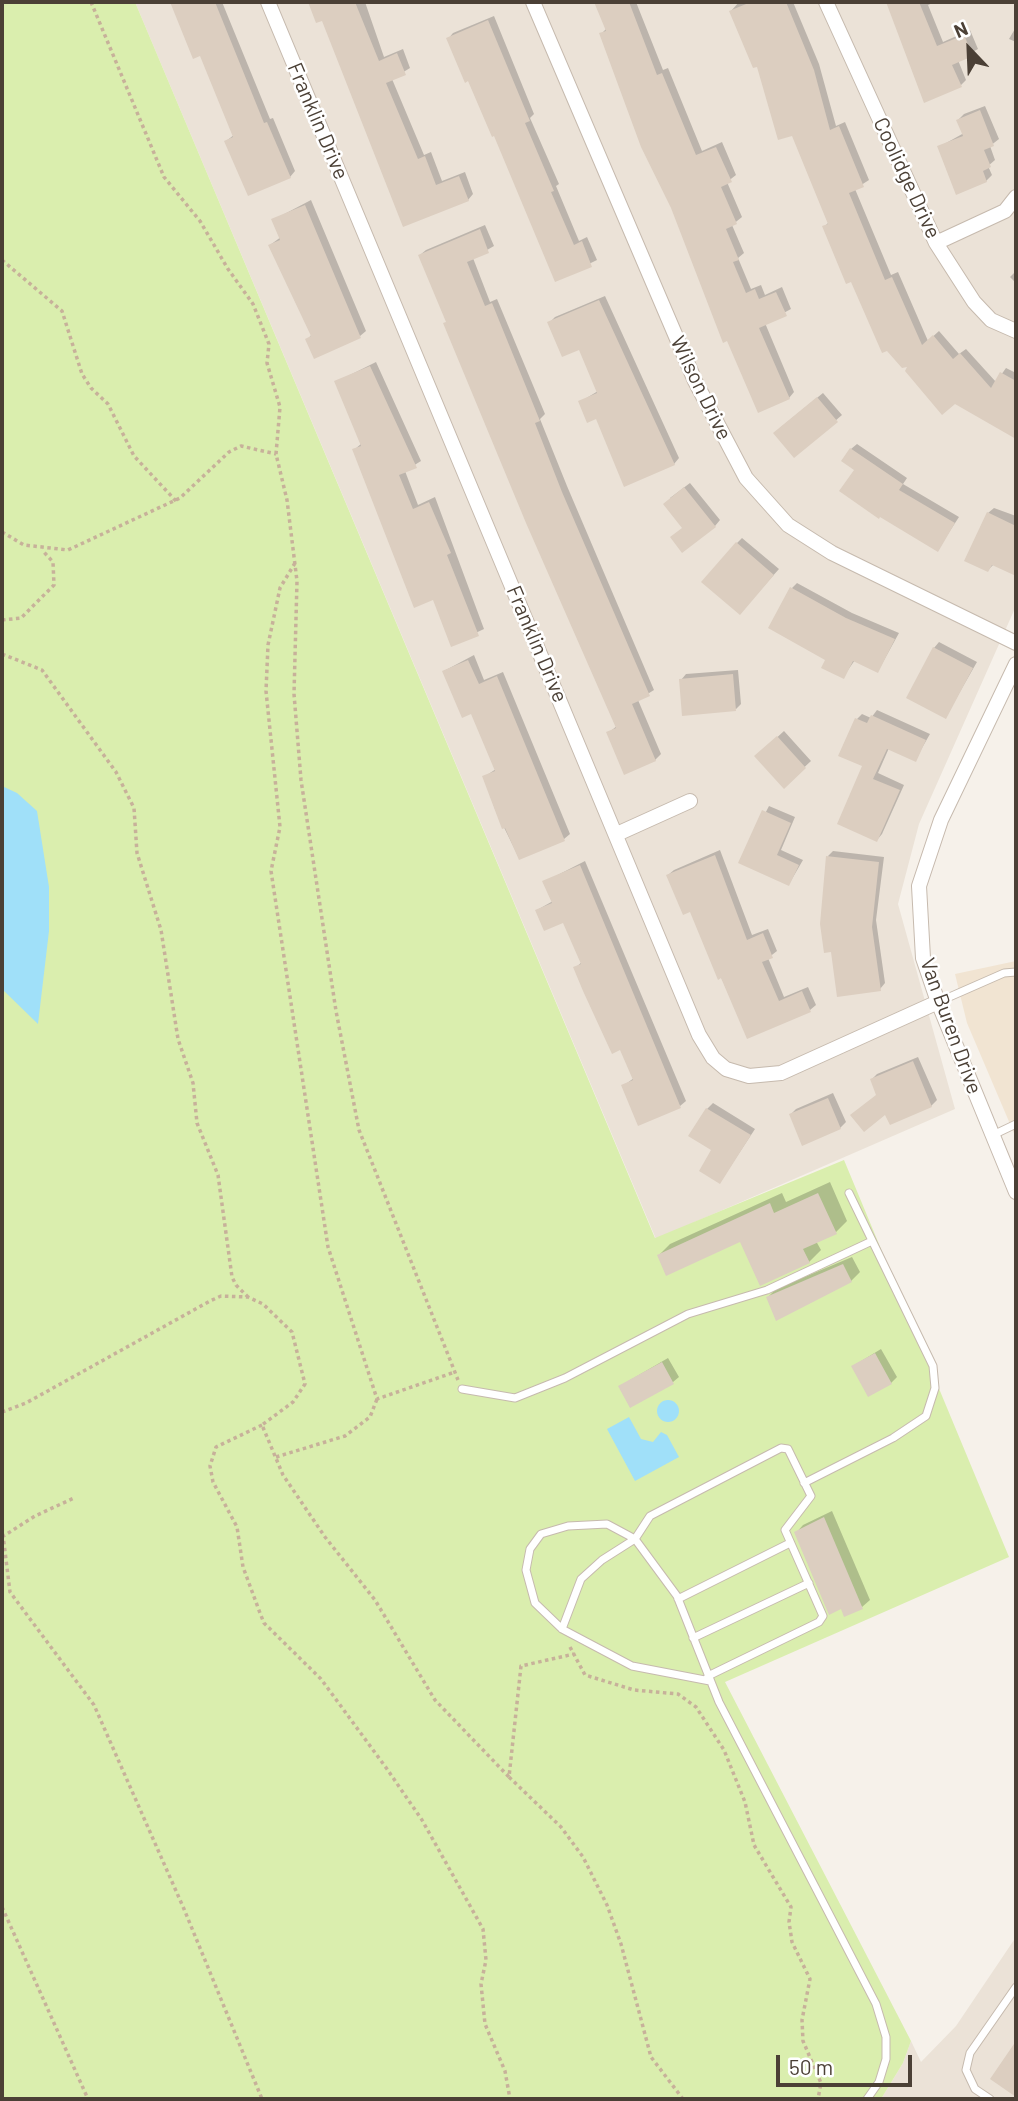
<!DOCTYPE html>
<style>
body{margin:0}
#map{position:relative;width:1018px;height:2101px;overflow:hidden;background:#f6f1ea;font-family:Barlow,sans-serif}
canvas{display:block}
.frame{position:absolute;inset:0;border:4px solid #4b4036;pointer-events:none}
.north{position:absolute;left:934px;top:14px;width:70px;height:70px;-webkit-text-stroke:5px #fff;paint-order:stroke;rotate:337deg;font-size:19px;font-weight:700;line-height:28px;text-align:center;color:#4b4036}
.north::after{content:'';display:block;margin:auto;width:24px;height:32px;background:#4b4036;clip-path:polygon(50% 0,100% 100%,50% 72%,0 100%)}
.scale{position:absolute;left:776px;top:2055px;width:136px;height:32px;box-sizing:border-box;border:4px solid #4b4036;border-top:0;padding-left:9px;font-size:21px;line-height:24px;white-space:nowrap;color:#4b4036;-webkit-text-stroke:5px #fff;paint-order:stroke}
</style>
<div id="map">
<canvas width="1018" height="2101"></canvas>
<div class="frame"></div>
<div class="north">N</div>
<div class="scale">50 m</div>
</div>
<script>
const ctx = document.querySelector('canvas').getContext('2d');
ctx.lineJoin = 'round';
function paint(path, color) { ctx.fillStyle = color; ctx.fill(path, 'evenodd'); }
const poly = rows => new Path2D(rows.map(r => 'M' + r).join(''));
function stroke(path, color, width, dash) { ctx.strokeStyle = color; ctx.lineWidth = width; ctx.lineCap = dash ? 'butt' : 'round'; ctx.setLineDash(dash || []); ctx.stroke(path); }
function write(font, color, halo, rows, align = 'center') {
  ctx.font = font + ' Barlow,sans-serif'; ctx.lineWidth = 5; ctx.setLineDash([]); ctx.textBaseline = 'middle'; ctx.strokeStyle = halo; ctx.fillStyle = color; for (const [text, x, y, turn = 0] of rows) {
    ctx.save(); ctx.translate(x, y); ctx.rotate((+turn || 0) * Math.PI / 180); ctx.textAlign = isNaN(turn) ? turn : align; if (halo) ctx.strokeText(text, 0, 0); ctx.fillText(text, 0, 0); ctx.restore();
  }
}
const residential = poly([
 [135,2,1016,2,1016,606,919,824,898,904,955,1109,656,1239],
 [1016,1937,1016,2099,881,2099,903,2063,911,2041,921,2062,956,2026]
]);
const education = poly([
 [1016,961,1016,1138,967,1023,955,974]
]);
const green = poly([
 [2,2,135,2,655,1238,844,1160,1009,1557,725,1682,911,2041,903,2063,881,2099,2,2099]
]);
const water = poly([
 [2,786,17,793,37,811,49,887,49,931,38,1024,2,989],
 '657 1411a11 11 0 1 1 22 0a11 11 0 1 1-22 0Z',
 [629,1417,641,1439,653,1442,661,1432,667,1435,679,1457,635,1481,607,1429]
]);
const shadow = poly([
 [171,2,222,2,270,119,273,118,295,171,290,177,226,141,234,135,201,54,194,57],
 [310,2,365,2,384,57,403,49,410,68,392,79,424,155,431,152,442,181,465,172,473,194,468,200,404,225,323,18,317,21],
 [596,2,636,2,663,70,668,68,702,151,722,142,736,175,727,182,742,217,732,225,744,253,738,258,751,289,761,285,765,295,782,287,791,309,765,323,794,392,789,398,708,292,601,34,607,28],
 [739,2,793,2,819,64,836,126,845,122,869,180,855,189,891,275,898,272,928,341,939,331,959,354,966,349,996,382,1006,368,1016,373,1016,437,954,402,911,365,852,280,824,227,829,222,793,134,731,11],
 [887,2,935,2,928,5,943,42,970,30,978,49,958,60,966,80,961,85,925,100],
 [494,16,534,114,530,118,559,184,556,186,579,241,587,237,597,260,556,280,495,134,448,39,453,33],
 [1016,27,1016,42,1009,39],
 [985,106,999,139,990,146,995,160,988,166,992,175,986,181,939,147,964,133,958,120,964,114],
 [311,200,366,331,360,336,308,339,312,334,270,245,281,237,273,220],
 [485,225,494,246,473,258,490,302,497,299,545,414,540,419,567,486,654,690,638,700,661,754,655,760,608,733,617,726,420,255,426,250],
 [1016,271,1016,283,1010,277],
 [605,296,679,458,674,464,597,417,580,402,598,391,579,347,549,323,555,317],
 [376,362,421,461,405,471,418,505,435,497,484,629,452,644,434,598,354,450,362,443,336,382],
 [823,393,842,415,794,456,780,428],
 [857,444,907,478,903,484,959,517,938,549,856,470,851,449],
 [690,483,720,520,715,526,683,527,670,498],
 [994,508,1016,516,1016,570,1013,573,994,564,988,570,988,513],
 [742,538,779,569,745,607,737,543],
 [797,583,852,613,899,633,878,671,855,660,843,677,828,659,792,588],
 [939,642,977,662,946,716,934,648],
 [474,655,484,680,503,672,570,834,564,839,519,858,495,809,484,777,496,769,472,712,444,671],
 [738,670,741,704,736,709,681,680,686,674],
 [877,710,930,734,915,760,889,748,878,773,904,785,882,834,877,840,857,719,862,714,871,718],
 [784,731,811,761,784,786,757,756],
 [769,806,795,817,781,850,803,860,789,884,740,862],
 [720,850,752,935,768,929,777,951,768,958,784,997,808,987,816,1005,810,1010,748,1037,691,910,668,875,674,870],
 [833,851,884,857,876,920,885,983,880,989,828,856],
 [585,861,686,1101,680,1106,623,1086,634,1078,621,1048,575,968,582,962,564,920,537,910,553,901,544,882],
 [918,1057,937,1100,931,1106,878,1094,872,1079,877,1074],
 [833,1093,846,1122,840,1128,791,1114,796,1109],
 [713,1103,755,1129,720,1182,707,1109],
 [830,1182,847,1221,836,1232,816,1241,821,1250,809,1262,741,1239,659,1255,670,1244,782,1193,786,1202],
 [852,1257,860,1272,851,1281,768,1297,776,1289],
 [881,1349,897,1377,891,1383,853,1366],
 [668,1358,679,1377,673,1382,620,1386],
 [832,1511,870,1600,862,1607,796,1533,803,1525]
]);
const building = poly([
 [170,2,215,2,264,123,267,122,291,178,248,196,224,141,233,137,200,56,193,59],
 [308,2,355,2,379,61,397,53,406,75,386,83,418,159,425,156,436,185,459,176,469,201,403,227,322,21,316,23],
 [594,2,629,2,657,75,662,73,696,155,716,147,732,182,721,187,737,224,726,229,739,260,733,262,746,293,755,289,759,299,776,292,787,316,759,328,790,399,758,413,727,341,723,343,671,208,641,147,599,33,606,31],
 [751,2,786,2,814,70,830,130,839,126,864,187,849,193,885,280,892,277,922,345,933,335,953,359,960,353,991,388,1000,372,1016,381,1016,439,955,404,942,415,905,371,907,367,902,368,887,351,882,353,851,282,846,284,822,226,828,224,792,136,778,140,757,67,753,68,729,11],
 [886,2,919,2,937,46,964,35,973,56,952,65,962,87,924,103],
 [488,20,530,121,525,123,554,191,551,192,574,245,582,241,592,267,555,282,494,136,492,137,468,81,465,83,446,38],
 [980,110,994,146,984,150,991,167,983,171,987,182,956,195,937,146,963,136,956,120],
 [305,205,361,338,314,359,305,339,311,336,268,245,280,240,271,219],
 [480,229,489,253,467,262,485,306,492,303,540,421,535,423,562,492,650,696,632,704,656,761,624,775,606,732,616,728,526,523,443,323,446,322,418,255],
 [599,300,675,465,624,487,596,419,587,423,578,401,597,393,579,350,562,357,547,322],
 [370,366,417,468,399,475,413,509,429,502,451,553,447,555,479,636,451,647,433,600,414,608,352,449,361,446,334,381],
 [817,397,838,422,794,458,773,433],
 [850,448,903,484,899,490,955,523,938,552,880,517,879,519,839,491,854,470,841,461],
 [684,487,716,527,682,553,670,537,682,528,663,504],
 [987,512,1016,526,1016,576,992,565,988,572,964,561],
 [736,542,774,575,740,615,701,582],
 [790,587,846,618,895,639,878,673,853,661,844,679,821,668,825,660,768,628],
 [933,647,973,668,946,719,906,698],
 [468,660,479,684,497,676,565,841,519,860,505,828,502,829,482,776,495,771,471,714,462,718,442,671],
 [733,674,736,711,682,716,679,679],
 [871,715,926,740,916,762,887,749,873,779,900,790,877,842,837,824,862,766,838,756,855,718,867,723],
 [777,736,806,768,784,789,754,756],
 [762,810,791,823,777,855,799,865,789,886,738,863],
 [715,855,747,940,763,933,773,958,762,962,779,1001,802,991,811,1012,747,1039,721,978,718,980,690,912,683,915,666,875],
 [826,856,879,862,872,927,881,991,837,997,831,952,824,953,820,924],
 [580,865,681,1108,638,1126,621,1085,633,1080,620,1050,612,1054,583,991,573,967,581,964,563,923,544,931,535,910,552,903,542,881],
 [913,1061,932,1107,890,1125,885,1115,864,1132,850,1115,876,1095,870,1079],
 [828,1098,841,1129,802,1146,789,1114],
 [706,1108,751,1135,720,1184,699,1171,711,1150,688,1136],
 [818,1193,837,1234,803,1249,810,1263,760,1286,740,1242,666,1276,657,1255,770,1203,774,1213],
 [843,1264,852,1282,776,1321,766,1297],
 [875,1353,892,1384,868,1397,851,1366],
 [662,1362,674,1384,630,1408,618,1386],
 [824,1517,863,1609,844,1617,841,1609,829,1615,794,1532],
 [1016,2041,1016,2097,990,2079]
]);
const path = poly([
 [91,2,164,177,200,221,228,269,253,304,269,344,267,363,280,407,276,454,287,500,297,581,294,694,301,780,336,1011,359,1130,458,1380],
 [2,260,62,311,82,374,91,388,108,404,134,456,176,501],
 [2,532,24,545,68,550,180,498,229,452,241,446,276,454],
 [295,563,280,588,268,645,266,691,280,827,271,871,328,1247,377,1399,455,1372],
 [2,620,21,618,54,585,53,562,42,550],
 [2,654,42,670,116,772,134,808,137,853,161,930,178,1039,193,1083,197,1123,218,1175,232,1277,236,1285,248,1297],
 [2,1412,26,1403,210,1301,221,1296,248,1297,263,1304,292,1332,305,1384,293,1402,262,1425,283,1475,325,1537,375,1600,435,1700,509,1777,521,1666,574,1654],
 [262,1425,216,1447,210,1466,213,1482,237,1527,243,1567,260,1613,264,1623,321,1679,387,1769,422,1820,483,1929,486,1960,481,1984,485,2024,505,2071,510,2099],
 [276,1457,345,1436,370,1417,377,1399],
 [2,1527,10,1592,94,1705,184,1909,262,2099],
 [2,1537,35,1516,74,1498],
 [570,1647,585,1675,634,1690,678,1694,696,1707,724,1750,745,1802,754,1845,791,1907,789,1922,792,1942,810,1979,802,2020,803,2041,821,2083,818,2099],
 [509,1777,561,1827,583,1857,607,1905,621,1944,651,2057,683,2099],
 [2,1907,88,2099]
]);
const service = poly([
 [938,1002,1004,973,1016,972],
 [993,1135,1016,1124],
 [462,1389,515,1398,565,1378,688,1314,767,1290,872,1241],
 [804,1483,893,1438,926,1416,935,1388,933,1366,849,1193],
 [678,1599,790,1543],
 [562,1629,581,1579,602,1560,635,1539,650,1516,781,1448,788,1449,811,1496,785,1530,823,1616,819,1622,708,1676],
 [693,1638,809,1583],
 [710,1681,632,1666,562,1629,535,1603,526,1570,530,1549,541,1534,568,1526,607,1524,635,1539,677,1596,719,1702,876,2004,886,2037,886,2059,879,2082,867,2099],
 [990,2099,975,2089,966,2070,970,2053,1016,1987]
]);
const minor = poly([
 [268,2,699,1035,713,1058,726,1069,749,1076,781,1073,938,1002],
 [533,2,695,381,746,478,788,525,832,553,1016,643],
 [826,2,936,243,974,302,991,320,1016,331],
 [936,243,1005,211,1016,197],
 [1016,664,941,820,919,886,923,958,938,1002,1016,1192],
 [617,834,690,801]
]);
const streetNames = [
 ["Franklin Drive",318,121,67],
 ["Coolidge Drive",907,178,65],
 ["Wilson Drive",701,388,64],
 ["Franklin Drive",537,644,67],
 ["Van Buren Drive",951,1026,70]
];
paint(residential, '#ebe2d7');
paint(education, '#f1e4d2');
paint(green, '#daeeae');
paint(water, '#a0e0f9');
paint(shadow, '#0003');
paint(building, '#dccec0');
stroke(service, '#c6baae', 9);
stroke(minor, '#c6baae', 16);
stroke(path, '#c7b19a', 3.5, [3.5, 3.5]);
stroke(service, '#fff', 7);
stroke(minor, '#fff', 14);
write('21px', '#4b4036', '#fff', streetNames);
</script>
